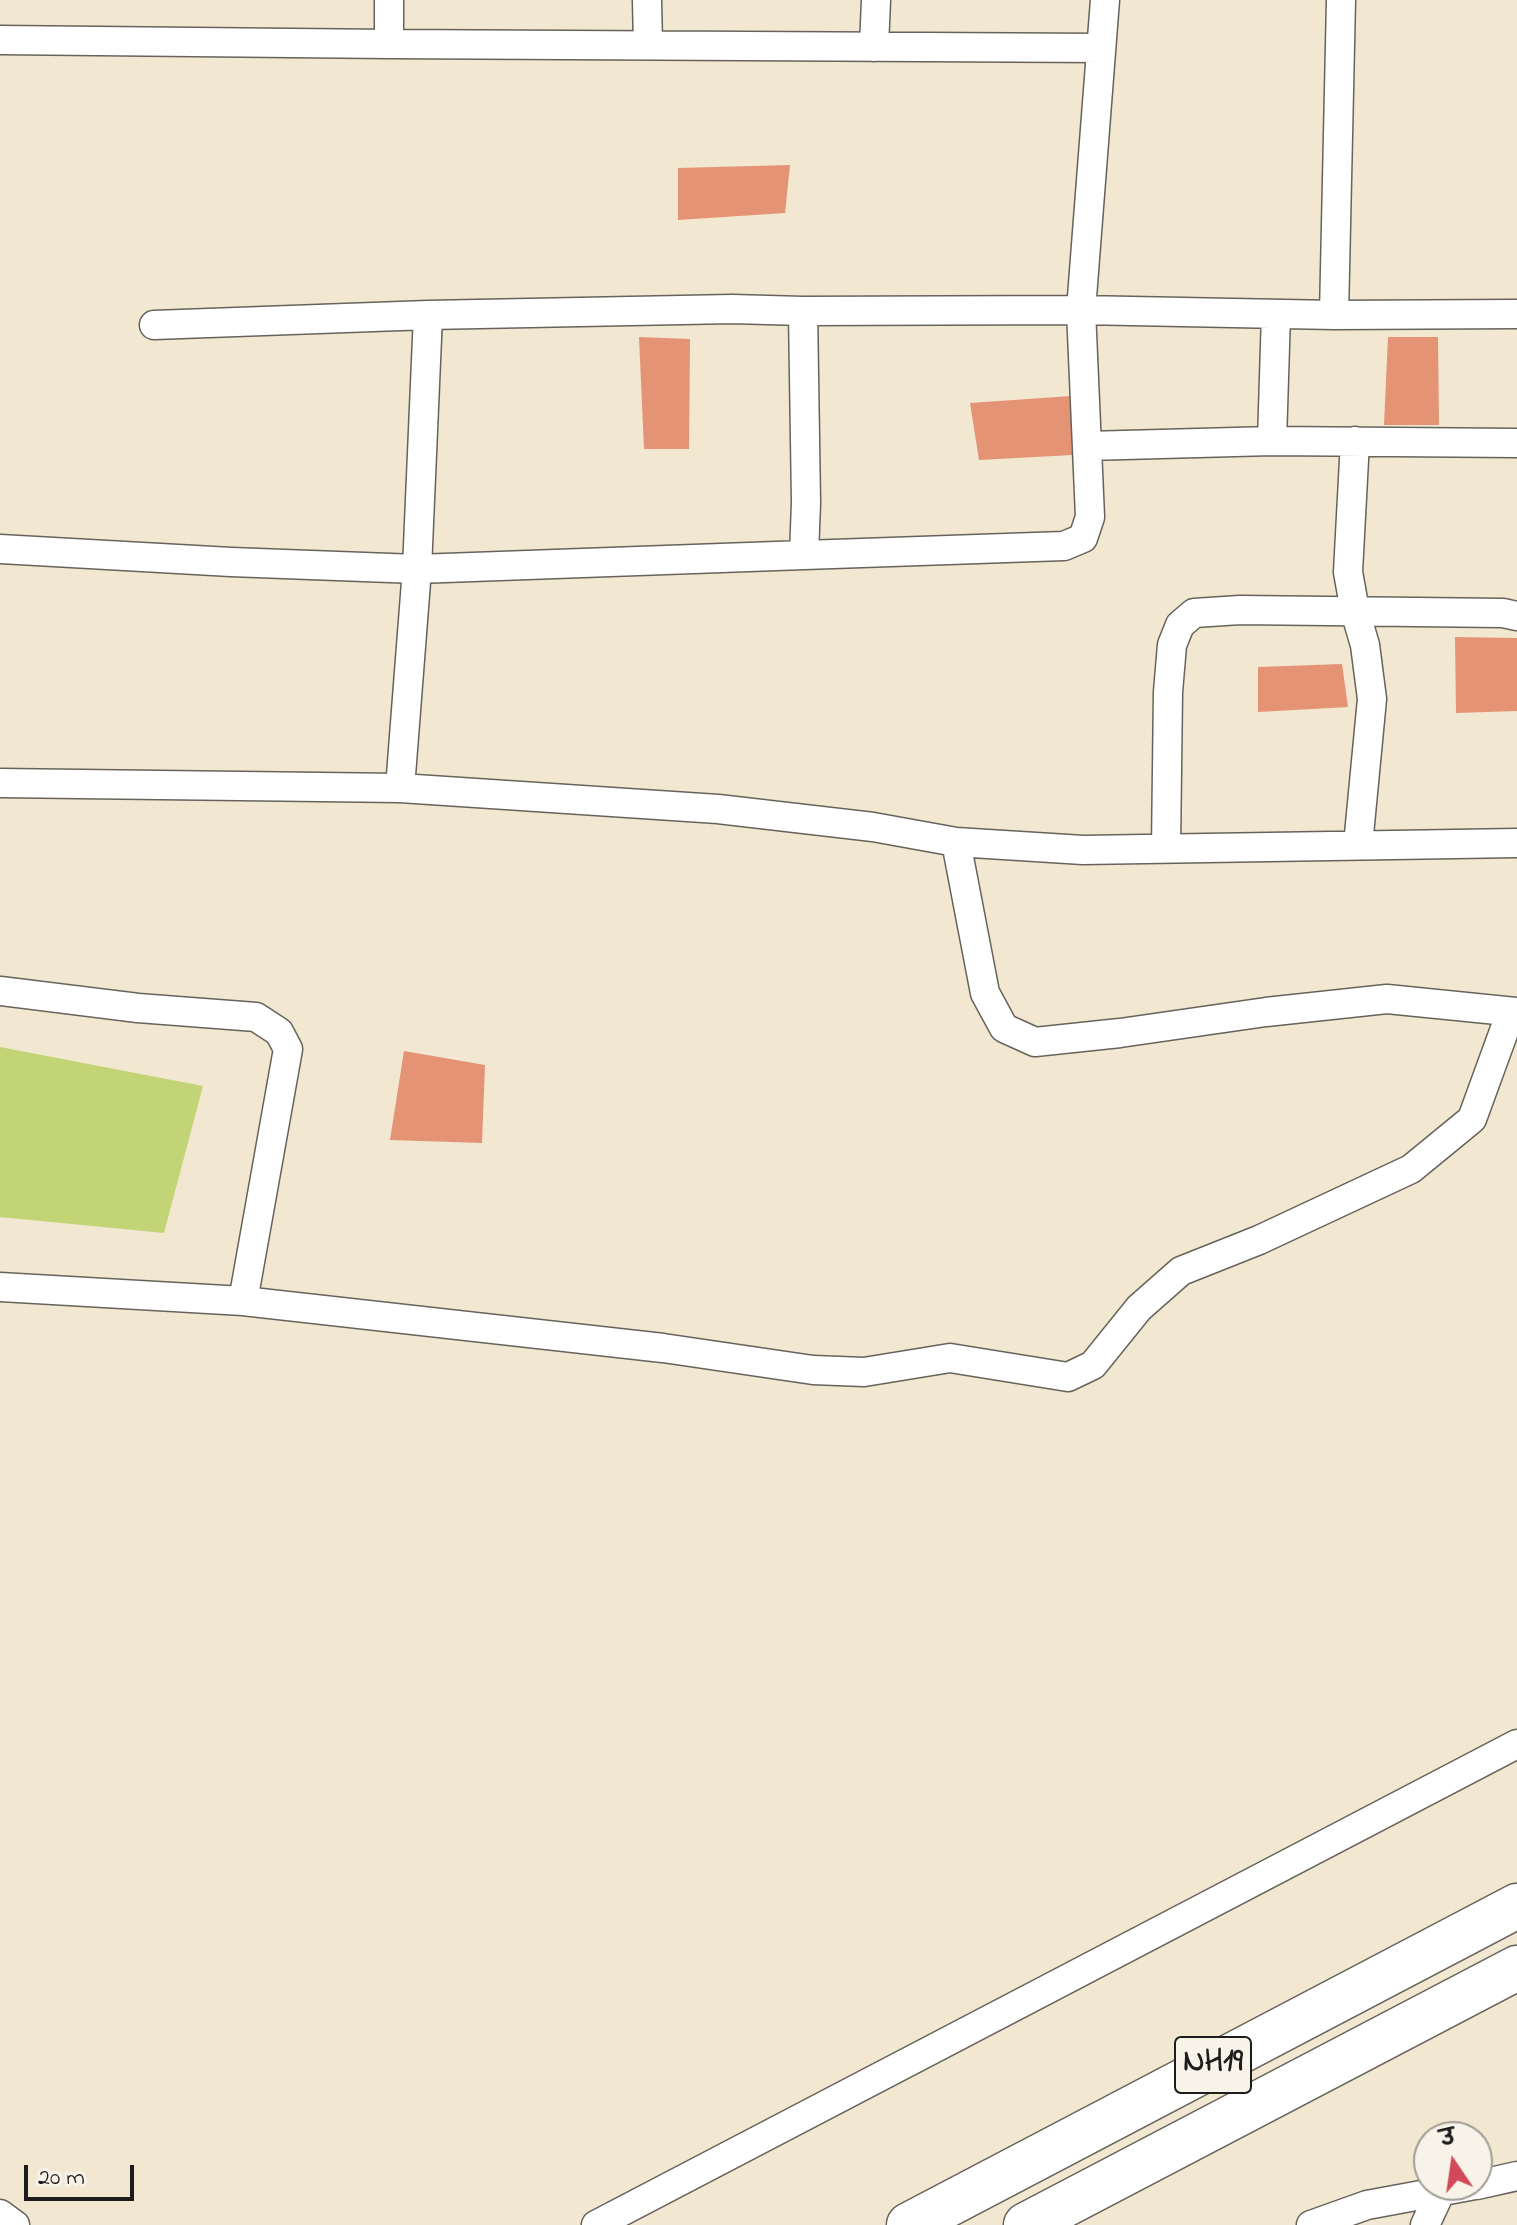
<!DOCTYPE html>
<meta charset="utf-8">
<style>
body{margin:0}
#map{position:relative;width:1517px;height:2225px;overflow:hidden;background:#f2e7d0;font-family:"Indie Flower","Playpen Sans Deva",sans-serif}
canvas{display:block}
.north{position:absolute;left:1413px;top:2121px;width:80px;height:80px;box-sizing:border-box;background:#f7f3e8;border:2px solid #9f9d96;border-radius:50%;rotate:347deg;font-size:22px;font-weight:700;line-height:32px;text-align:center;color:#1c1c1c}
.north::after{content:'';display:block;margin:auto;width:28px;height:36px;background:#d1495b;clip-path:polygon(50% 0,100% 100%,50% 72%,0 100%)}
.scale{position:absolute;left:24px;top:2165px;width:110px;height:36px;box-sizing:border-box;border:4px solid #1c1c1c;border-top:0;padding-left:10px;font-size:24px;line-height:28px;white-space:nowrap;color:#1c1c1c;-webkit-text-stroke:6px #f7f3e8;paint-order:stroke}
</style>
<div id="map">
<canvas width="1517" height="2225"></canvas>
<div class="north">उ</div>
<div class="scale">20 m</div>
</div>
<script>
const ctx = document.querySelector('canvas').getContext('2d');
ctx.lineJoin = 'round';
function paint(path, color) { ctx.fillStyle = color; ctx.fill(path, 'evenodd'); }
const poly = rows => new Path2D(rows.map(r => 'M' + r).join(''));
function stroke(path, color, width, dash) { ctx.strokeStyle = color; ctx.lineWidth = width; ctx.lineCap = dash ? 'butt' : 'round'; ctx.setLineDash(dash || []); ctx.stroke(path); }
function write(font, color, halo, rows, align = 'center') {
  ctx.font = font + ' "Indie Flower",sans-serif'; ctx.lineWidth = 6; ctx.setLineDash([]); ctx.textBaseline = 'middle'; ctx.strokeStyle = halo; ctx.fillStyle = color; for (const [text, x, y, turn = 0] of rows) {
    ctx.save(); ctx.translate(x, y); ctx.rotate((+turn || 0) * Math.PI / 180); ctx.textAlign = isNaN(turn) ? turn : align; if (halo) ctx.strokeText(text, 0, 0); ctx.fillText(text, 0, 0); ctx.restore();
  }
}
const green = poly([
 [0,1047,203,1086,164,1233,0,1217]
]);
const building = poly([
 [790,165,785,213,678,220,678,168],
 [639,337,690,339,689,449,644,449],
 [1388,337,1438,337,1439,425,1384,425],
 [1071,396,1072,455,979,460,970,403],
 [1455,637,1517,638,1517,711,1456,713],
 [1342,664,1348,707,1258,712,1258,667],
 [404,1051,485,1065,482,1143,390,1140]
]);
const street = poly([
 [389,0,389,44,1101,48],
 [647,0,648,45],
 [0,40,389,44],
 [874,47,876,0],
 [1334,315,1341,0],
 [154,325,428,315,732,309,803,311,1081,310,1334,315,1517,314],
 [1272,441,1276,314],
 [1355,441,1348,572,1355,611,1365,645,1372,699,1358,845],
 [1087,446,1272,441,1517,443],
 [0,549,231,562,417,569,428,315],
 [804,555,1064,546,1083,538,1090,517,1081,310,1105,0],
 [0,783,400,788,417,569,804,555,806,503,803,311],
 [400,788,718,809,873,827,956,842,1083,850,1517,843],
 [956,842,985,993,1004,1028,1035,1042,1120,1033,1266,1012,1387,999,1517,1012],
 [1166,848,1168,692,1172,645,1180,625,1194,613,1240,610,1503,613,1517,616],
 [0,991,138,1008,256,1017,279,1032,288,1049,243,1301],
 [0,1287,243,1301,663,1348,813,1370,864,1372,950,1358,1068,1377,1093,1365,1139,1308,1181,1271,1259,1240,1411,1169,1472,1119,1511,1012],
 [1477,2185,1517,2176],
 [0,2214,15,2225],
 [596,2225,1517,1744],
 [1311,2225,1367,2205,1475,2185],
 [1425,2225,1440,2193]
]);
const highway = poly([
 [909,2225,1517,1906],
 [1026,2225,1517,1968]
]);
const shields = [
 [1213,2065,76]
];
const shieldNames = [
 ["NH19",1213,2065]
];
paint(green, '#c3d477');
paint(building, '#e49375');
stroke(street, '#67635b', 31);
stroke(highway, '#67635b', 47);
stroke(street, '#fff', 28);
stroke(highway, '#fff', 44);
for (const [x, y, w] of shields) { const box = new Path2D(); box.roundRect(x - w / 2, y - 28, w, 56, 6); ctx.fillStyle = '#f7f3e8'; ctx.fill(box); stroke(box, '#1c1c1c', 2); }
write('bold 32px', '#1c1c1c', null, shieldNames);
</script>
